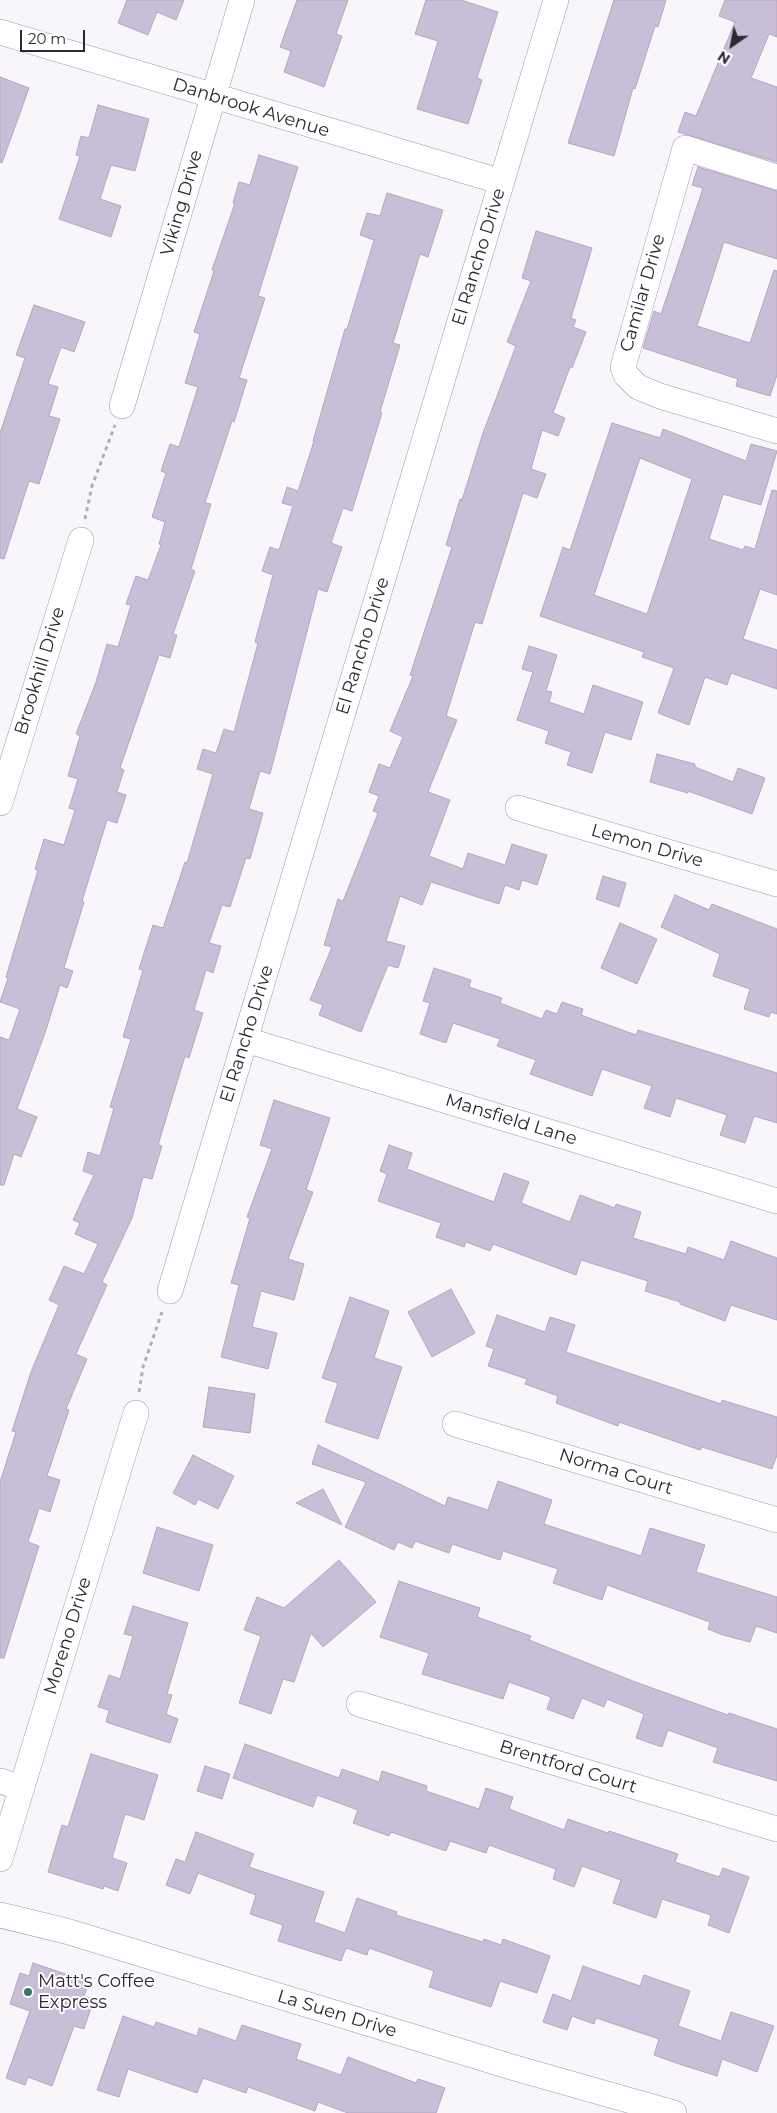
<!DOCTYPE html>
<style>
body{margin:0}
#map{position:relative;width:777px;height:2113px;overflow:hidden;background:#f8f6fb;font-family:Montserrat,sans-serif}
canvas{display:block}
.north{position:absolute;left:707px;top:20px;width:50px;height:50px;-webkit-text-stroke:4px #fff;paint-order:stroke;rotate:213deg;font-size:14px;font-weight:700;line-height:20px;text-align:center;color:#2c2832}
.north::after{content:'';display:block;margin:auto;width:18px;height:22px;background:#2c2832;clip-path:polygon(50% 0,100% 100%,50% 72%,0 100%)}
.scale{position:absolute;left:20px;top:30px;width:65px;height:22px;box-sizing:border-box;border:2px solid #2c2832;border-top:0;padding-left:6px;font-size:15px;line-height:18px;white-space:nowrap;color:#2c2832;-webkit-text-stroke:4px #fff;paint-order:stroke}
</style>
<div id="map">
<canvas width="777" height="2113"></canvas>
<div class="north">N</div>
<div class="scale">20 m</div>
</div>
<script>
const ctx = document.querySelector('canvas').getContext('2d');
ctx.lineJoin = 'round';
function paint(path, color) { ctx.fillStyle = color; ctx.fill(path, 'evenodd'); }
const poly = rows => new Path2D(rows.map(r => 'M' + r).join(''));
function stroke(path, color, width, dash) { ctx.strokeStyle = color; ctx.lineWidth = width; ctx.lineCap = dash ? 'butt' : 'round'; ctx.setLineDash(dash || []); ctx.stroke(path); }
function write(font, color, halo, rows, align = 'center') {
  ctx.font = font + ' Montserrat,sans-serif'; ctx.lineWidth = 4; ctx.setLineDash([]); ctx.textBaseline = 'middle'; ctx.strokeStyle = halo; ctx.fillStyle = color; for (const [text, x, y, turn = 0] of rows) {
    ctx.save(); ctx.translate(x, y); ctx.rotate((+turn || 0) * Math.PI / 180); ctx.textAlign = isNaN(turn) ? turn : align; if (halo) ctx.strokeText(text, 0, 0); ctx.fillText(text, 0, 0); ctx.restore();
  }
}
const building = poly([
 [127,0,184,0,176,20,157,12,148,35,118,23,127,0],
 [297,0,348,0,336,34,342,36,324,87,284,72,291,51,280,47,297,0],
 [426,0,461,0,498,12,477,78,482,80,468,124,417,109,438,41,415,34,426,0],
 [614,0,666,0,658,27,655,26,635,89,633,88,614,156,568,143,614,0],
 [725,0,777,0,777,37,769,34,751,78,777,87,777,162,678,132,685,112,696,116,735,22,719,16,725,0],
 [0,77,29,88,2,163,0,162,0,77],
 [98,105,149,119,135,171,111,165,100,199,121,206,111,237,59,219,80,156,76,155,81,136,89,138,98,105],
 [259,155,298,167,258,296,265,298,239,378,247,380,234,422,232,421,205,503,211,504,191,569,195,571,173,634,177,635,170,658,159,655,120,768,124,770,117,792,126,795,117,823,107,820,82,901,84,902,64,968,73,971,67,988,60,985,45,1033,17,1109,37,1117,21,1157,14,1154,4,1185,0,1185,0,1037,9,1040,20,1009,0,1002,8,978,6,977,38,870,35,869,44,839,64,845,75,810,69,808,78,779,68,776,80,736,76,734,96,682,107,644,118,647,131,605,126,604,136,576,148,580,161,545,159,544,165,522,152,517,166,473,161,471,170,444,179,447,198,387,185,383,200,334,194,332,214,271,212,270,235,203,233,203,239,182,250,185,259,155],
 [698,167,777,191,777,259,724,242,697,326,750,343,774,270,777,271,777,375,770,396,736,386,738,379,643,348,654,311,661,314,703,188,692,185,698,167],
 [387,193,443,210,428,257,420,254,393,343,400,345,380,412,382,413,352,511,343,508,331,543,342,547,327,592,318,589,270,774,260,771,249,809,263,813,250,859,246,858,230,907,222,905,209,943,221,946,213,973,206,970,194,1010,203,1013,189,1058,185,1056,158,1145,162,1146,152,1179,143,1177,132,1218,102,1282,107,1285,76,1354,87,1359,66,1409,69,1410,47,1476,60,1480,50,1512,39,1508,28,1542,39,1546,4,1658,0,1658,0,1482,16,1432,12,1431,31,1372,59,1305,49,1300,64,1266,84,1274,98,1244,75,1234,80,1223,73,1220,94,1175,83,1171,88,1152,100,1156,114,1108,110,1107,131,1039,123,1037,143,970,139,969,153,925,163,928,185,862,187,863,213,774,197,769,203,749,216,753,224,729,234,732,258,643,255,642,273,575,262,571,270,547,279,550,293,506,282,503,287,487,298,491,314,441,313,441,345,329,347,329,374,240,360,235,367,213,380,216,387,193],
 [536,231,592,248,571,318,576,320,573,327,586,332,572,368,570,367,553,413,565,418,558,436,542,430,531,469,546,474,537,498,523,493,482,624,475,622,446,716,457,720,428,792,450,800,429,856,463,869,468,853,505,865,512,844,547,855,537,885,522,880,519,890,505,885,499,904,431,882,422,905,400,896,386,941,405,946,398,968,388,965,361,1032,319,1015,323,1005,310,1000,332,947,324,945,338,899,343,901,378,813,373,811,379,796,369,792,379,764,390,768,403,737,390,731,413,676,410,675,452,547,446,545,460,499,462,500,483,433,516,346,507,342,531,281,522,278,536,231],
 [34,305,85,322,74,352,61,347,48,384,58,387,49,416,60,419,39,484,29,481,4,559,0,558,0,433,25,358,16,355,34,305],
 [612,423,660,438,663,429,746,461,751,444,777,451,761,505,723,494,709,539,743,550,745,546,755,549,772,490,777,491,777,595,760,589,743,639,777,650,777,689,731,673,727,685,705,677,689,725,658,713,674,668,642,657,644,652,540,616,563,547,570,550,612,423],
 [640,458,692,479,647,614,594,595,640,458],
 [529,646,557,655,546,691,552,692,549,702,584,714,593,685,643,702,631,740,605,732,592,773,567,765,571,752,545,743,549,731,517,720,533,672,522,669,529,646],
 [657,754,695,764,695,767,733,782,738,768,765,778,752,814,688,791,688,793,650,782,657,754],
 [603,876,626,883,619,907,596,899,603,876],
 [675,895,709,910,712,904,777,929,777,1014,771,1012,769,1017,744,1009,750,989,713,976,720,954,661,927,675,895],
 [620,923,657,939,637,984,601,968,620,923],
 [434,968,471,980,469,987,502,998,500,1003,542,1019,546,1010,557,1014,562,1002,583,1009,581,1015,636,1035,638,1030,777,1073,777,1123,754,1116,745,1143,720,1135,727,1115,676,1098,670,1117,644,1108,652,1086,602,1069,592,1096,530,1074,536,1060,497,1046,500,1039,453,1023,446,1043,420,1034,430,1003,423,1001,434,968],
 [274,1100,330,1118,306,1190,313,1192,288,1259,304,1264,294,1300,261,1291,252,1327,277,1333,268,1369,221,1357,239,1285,231,1283,250,1218,247,1217,272,1149,260,1145,274,1100],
 [389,1145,412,1153,407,1169,494,1202,504,1173,529,1182,521,1203,570,1222,580,1195,615,1208,616,1204,641,1212,633,1238,686,1254,688,1247,724,1260,731,1241,777,1258,777,1320,731,1305,725,1321,680,1304,680,1302,645,1291,648,1281,581,1260,576,1275,493,1244,490,1251,466,1242,464,1247,436,1237,441,1223,378,1201,387,1174,380,1171,389,1145],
 [451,1289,475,1333,432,1357,408,1312,451,1289],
 [350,1297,389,1311,374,1358,402,1367,378,1439,325,1422,338,1383,322,1378,350,1297],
 [497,1315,545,1332,550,1317,575,1325,566,1352,721,1404,722,1400,777,1417,777,1455,772,1469,702,1447,700,1450,619,1422,618,1426,556,1403,558,1396,525,1384,527,1379,488,1366,494,1349,486,1346,497,1315],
 [209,1387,255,1394,250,1433,203,1427,209,1387],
 [318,1445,445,1506,448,1497,488,1510,498,1481,552,1500,544,1524,641,1556,650,1528,705,1545,696,1572,777,1597,777,1633,756,1626,750,1642,723,1635,708,1629,710,1622,607,1585,602,1600,553,1583,558,1569,503,1551,500,1560,452,1544,449,1553,415,1541,412,1548,398,1542,394,1550,345,1527,366,1482,312,1464,318,1445],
 [193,1455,234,1476,218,1509,198,1499,195,1505,173,1493,193,1455],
 [323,1489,342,1525,296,1503,323,1489],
 [157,1527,213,1545,199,1591,143,1573,157,1527],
 [339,1560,376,1602,323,1647,311,1633,294,1682,283,1679,271,1714,239,1703,261,1636,244,1630,257,1597,284,1608,339,1560],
 [399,1581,480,1608,477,1617,531,1636,529,1640,638,1683,728,1715,729,1713,777,1729,777,1781,713,1762,718,1748,668,1730,662,1747,636,1738,644,1714,607,1699,604,1707,582,1698,573,1719,547,1709,551,1697,509,1682,503,1699,422,1674,429,1653,380,1637,399,1581],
 [133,1606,188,1623,167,1694,172,1695,166,1714,178,1719,170,1743,106,1722,109,1710,98,1707,109,1675,120,1679,133,1636,124,1634,133,1606],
 [245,1744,339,1778,342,1769,379,1782,382,1771,427,1786,426,1791,479,1809,486,1788,513,1797,509,1809,564,1830,568,1819,608,1833,609,1831,678,1854,675,1862,719,1877,723,1868,749,1877,729,1933,708,1925,711,1915,662,1899,656,1918,613,1903,621,1880,582,1866,574,1887,553,1879,556,1869,489,1845,486,1853,450,1841,446,1851,391,1832,389,1836,353,1823,358,1810,317,1795,313,1807,233,1778,245,1744],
 [91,1754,158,1775,144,1820,125,1814,112,1858,127,1863,118,1891,104,1886,103,1889,48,1872,62,1825,68,1827,91,1754],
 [205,1766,230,1774,222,1799,197,1791,205,1766],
 [196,1832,254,1854,249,1867,324,1892,314,1922,345,1933,357,1898,397,1912,396,1915,483,1942,484,1939,501,1945,503,1939,550,1956,537,1993,500,1981,491,2007,429,1987,434,1971,369,1948,367,1955,346,1948,341,1961,278,1941,283,1925,250,1914,256,1895,198,1873,190,1894,166,1885,176,1859,185,1862,196,1832],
 [33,1963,89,1982,84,1996,94,1999,84,2029,74,2026,52,2086,28,2077,25,2085,6,2078,30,2011,10,2004,20,1973,29,1976,33,1963],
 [583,1966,640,1986,644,1975,690,1991,678,2026,721,2041,731,2012,774,2026,757,2072,722,2059,717,2076,679,2064,654,2055,659,2039,596,2018,594,2024,572,2016,567,2030,543,2022,553,1994,571,2001,583,1966],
 [123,2016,154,2027,156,2022,197,2036,199,2028,236,2041,242,2025,301,2044,296,2059,341,2075,348,2057,416,2083,418,2079,445,2088,436,2113,348,2113,318,2102,315,2111,248,2087,246,2093,203,2078,197,2093,128,2069,119,2097,97,2090,123,2016]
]);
const path = poly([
 [85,519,92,486,115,425],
 [139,1392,143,1367,162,1312]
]);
const minor = poly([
 [0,32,502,182],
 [777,177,685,148,623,367,626,375,638,387,660,396,777,431],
 [122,406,242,0],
 [0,803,81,540],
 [518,808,777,884],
 [246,1040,777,1201],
 [170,1291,556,0],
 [455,1424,777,1520],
 [359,1704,777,1829],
 [0,1781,22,1788],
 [0,1859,136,1413],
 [0,1915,66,1931,515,2068,674,2113]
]);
const markers = [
 [28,1992,5,"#367869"]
];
const streetNames = [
 ["Danbrook Avenue",251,108,17],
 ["Viking Drive",182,203,-74],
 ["El Rancho Drive",479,257,-73],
 ["Camilar Drive",643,293,-74],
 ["El Rancho Drive",363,646,-73],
 ["Brookhill Drive",40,671,-73],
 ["Lemon Drive",647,846,16],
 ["El Rancho Drive",247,1034,-73],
 ["Mansfield Lane",511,1120,17],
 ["Norma Court",616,1472,17],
 ["Moreno Drive",68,1636,-73],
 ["Brentford Court",568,1767,17],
 ["La Suen Drive",337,2014,17]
];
const poiNames = [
 ["Matt's Coffee",38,1982],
 ["Express",38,2003]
];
paint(building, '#c9bed8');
stroke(building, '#b2a7c1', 1);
stroke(minor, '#a196af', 26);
stroke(path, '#b1afb5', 3, [4, 4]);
stroke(minor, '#fff', 25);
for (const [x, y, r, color] of markers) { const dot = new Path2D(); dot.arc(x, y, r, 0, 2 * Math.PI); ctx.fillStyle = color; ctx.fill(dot); stroke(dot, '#fff', 2); }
write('18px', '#2c2832', '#fff', streetNames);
write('18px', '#2c2832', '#fff', poiNames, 'left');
</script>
